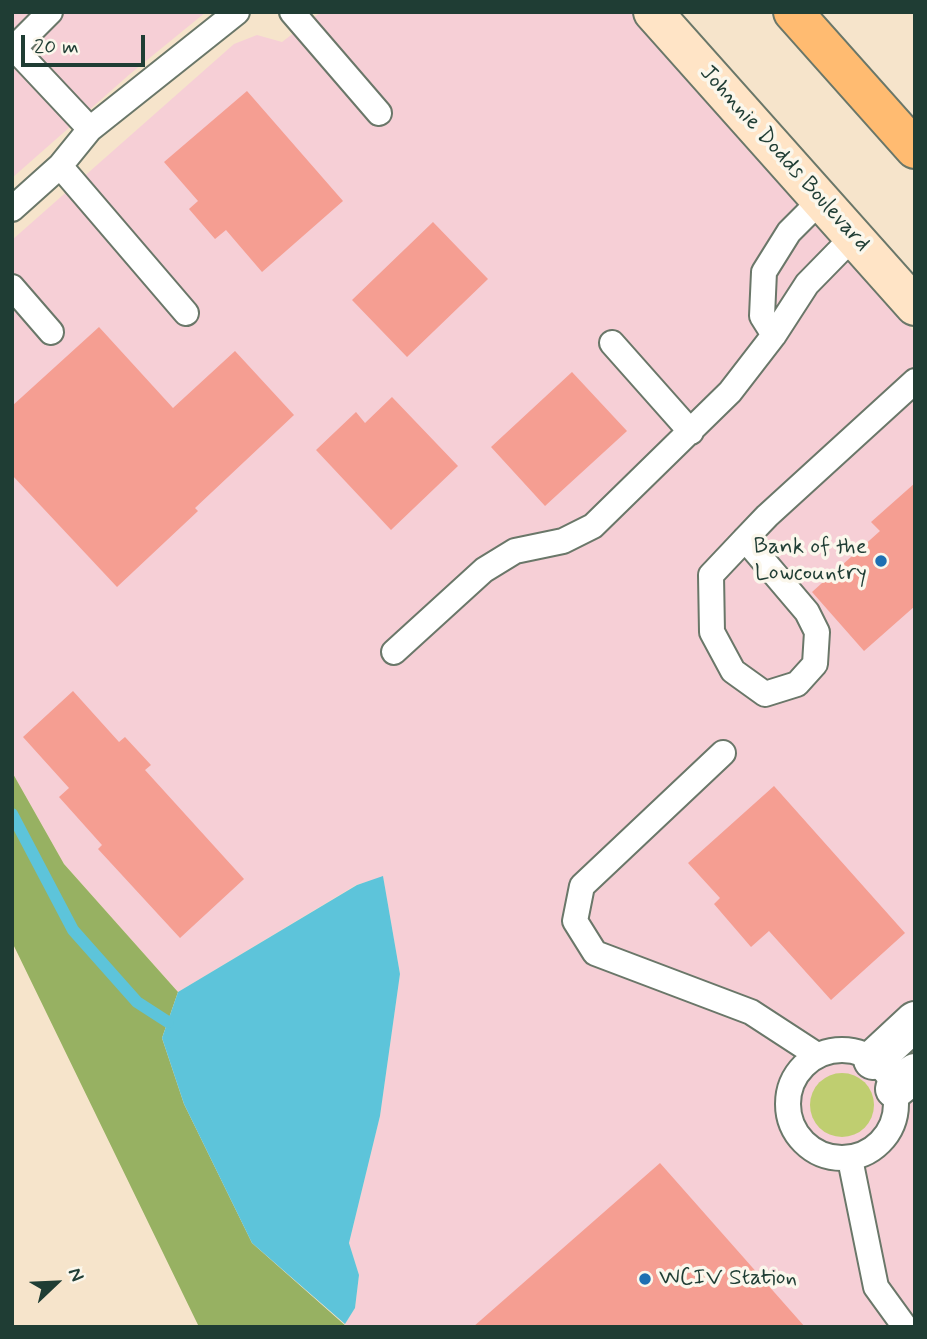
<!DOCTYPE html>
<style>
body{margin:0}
#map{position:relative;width:927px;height:1339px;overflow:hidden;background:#f6e4cb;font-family:Mynerve,sans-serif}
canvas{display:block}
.frame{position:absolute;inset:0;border:14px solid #1f3d34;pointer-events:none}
.north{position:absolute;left:21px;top:1248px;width:70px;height:70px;-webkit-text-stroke:5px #fbf7ec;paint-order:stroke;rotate:67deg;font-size:19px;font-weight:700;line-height:28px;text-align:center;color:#1f3d34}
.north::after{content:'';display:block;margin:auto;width:24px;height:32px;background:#1f3d34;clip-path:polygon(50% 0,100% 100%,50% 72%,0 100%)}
.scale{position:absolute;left:21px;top:35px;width:124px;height:32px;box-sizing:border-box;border:4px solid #1f3d34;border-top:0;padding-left:9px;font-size:21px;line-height:24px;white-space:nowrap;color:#1f3d34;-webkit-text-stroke:5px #fbf7ec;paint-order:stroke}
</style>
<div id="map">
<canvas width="927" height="1339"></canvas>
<div class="frame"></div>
<div class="north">N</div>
<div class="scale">20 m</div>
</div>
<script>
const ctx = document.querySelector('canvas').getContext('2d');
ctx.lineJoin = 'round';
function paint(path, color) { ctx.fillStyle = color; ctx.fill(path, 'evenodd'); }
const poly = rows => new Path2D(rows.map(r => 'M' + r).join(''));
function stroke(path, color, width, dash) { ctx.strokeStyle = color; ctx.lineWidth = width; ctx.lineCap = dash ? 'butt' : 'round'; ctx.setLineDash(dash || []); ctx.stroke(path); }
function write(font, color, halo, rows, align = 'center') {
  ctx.font = font + ' Mynerve,sans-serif'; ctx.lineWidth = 7; ctx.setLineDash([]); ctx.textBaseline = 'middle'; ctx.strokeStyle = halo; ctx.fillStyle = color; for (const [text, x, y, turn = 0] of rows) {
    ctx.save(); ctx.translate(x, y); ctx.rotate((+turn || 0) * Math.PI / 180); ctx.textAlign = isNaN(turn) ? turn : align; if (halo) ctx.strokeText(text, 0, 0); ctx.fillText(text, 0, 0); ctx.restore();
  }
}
const built = poly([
 [12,12,206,12,130,74,12,178],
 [321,12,635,12,915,333,915,1327,347,1327,345,1324,355,1308,359,1275,349,1243,380,1116,400,974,383,877,356,885,178,992,64,864,12,772,12,240,234,44,257,35,282,42]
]);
const green = poly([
 '810 1105a32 32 0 1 1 64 0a32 32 0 1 1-64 0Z'
]);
const forest = poly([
 [12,772,64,864,178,992,162,1038,184,1104,252,1243,347,1327,199,1327,12,942]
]);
const water = poly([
 [383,876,400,974,380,1116,349,1243,359,1275,355,1308,345,1324,252,1243,184,1104,162,1038,178,992,357,885]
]);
const stream = poly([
 [12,814,73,930,137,1002,168,1022]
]);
const building = poly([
 [247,91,343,201,262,272,226,230,215,239,189,209,198,201,164,162],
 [433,222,488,279,407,357,352,300],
 [99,327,173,408,235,351,294,415,195,508,198,511,117,587,12,475,12,406],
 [572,372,627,431,545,506,491,447],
 [392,397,458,466,391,530,316,450,356,412,365,423],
 [915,483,915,606,864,651,812,592,880,531,871,522],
 [73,691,119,742,125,737,151,765,145,770,244,879,180,938,98,849,102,845,59,797,69,788,23,737],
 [774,786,905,933,831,1000,769,931,751,947,714,904,720,898,688,863],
 [660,1163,805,1327,473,1327]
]);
const lane = poly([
 [292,12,379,113],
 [12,46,90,129,237,12],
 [14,48,50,12],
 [60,166,186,313],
 [12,209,60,166,90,129],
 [12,287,51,332],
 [774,335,762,316,764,272,789,232,820,201],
 [612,343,691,432],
 [745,539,807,612,817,632,815,664,797,684,765,694,733,671,712,632,711,575,745,539,767,516,915,381],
 [394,652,484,570,515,551,563,541,593,526,730,392,774,335,807,284,853,237],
 [723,753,582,886,575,921,595,953,751,1012,817,1055],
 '788 1104a54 54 0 1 1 108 0a54 54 0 1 1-108 0Z',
 [850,1159,876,1287,905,1327]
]);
const street = poly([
 [873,1060,915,1021],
 [895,1089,915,1073]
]);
const secondary = poly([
 [653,12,915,306]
]);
const highway = poly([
 [793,12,915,149]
]);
const markers = [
 [881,561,7,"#1f6fb2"],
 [645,1279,7,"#1f6fb2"]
];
const streetNames = [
 ["Johnnie Dodds Boulevard",784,159,48]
];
const poiNames = [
 ["Bank of the",867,548],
 ["Lowcountry",867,574],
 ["WCIV Station",659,1279,"left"]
];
paint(built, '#f6cfd6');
paint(green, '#bfce70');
paint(forest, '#97b162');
paint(water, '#5dc4da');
stroke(stream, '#5dc4da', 12);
paint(building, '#f59e92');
stroke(lane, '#6a7769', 28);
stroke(street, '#6a7769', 42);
stroke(secondary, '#6a7769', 42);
stroke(highway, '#6a7769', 42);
stroke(lane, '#fff', 24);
stroke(street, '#fff', 38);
stroke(secondary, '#ffe4c6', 38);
stroke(highway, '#ffbb71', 38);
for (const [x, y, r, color] of markers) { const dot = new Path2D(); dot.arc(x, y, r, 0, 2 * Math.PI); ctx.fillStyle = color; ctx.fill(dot); stroke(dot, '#fbf7ec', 2.5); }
write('23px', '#1f3d34', '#fbf7ec', streetNames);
write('23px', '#1f3d34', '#fbf7ec', poiNames, 'right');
</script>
